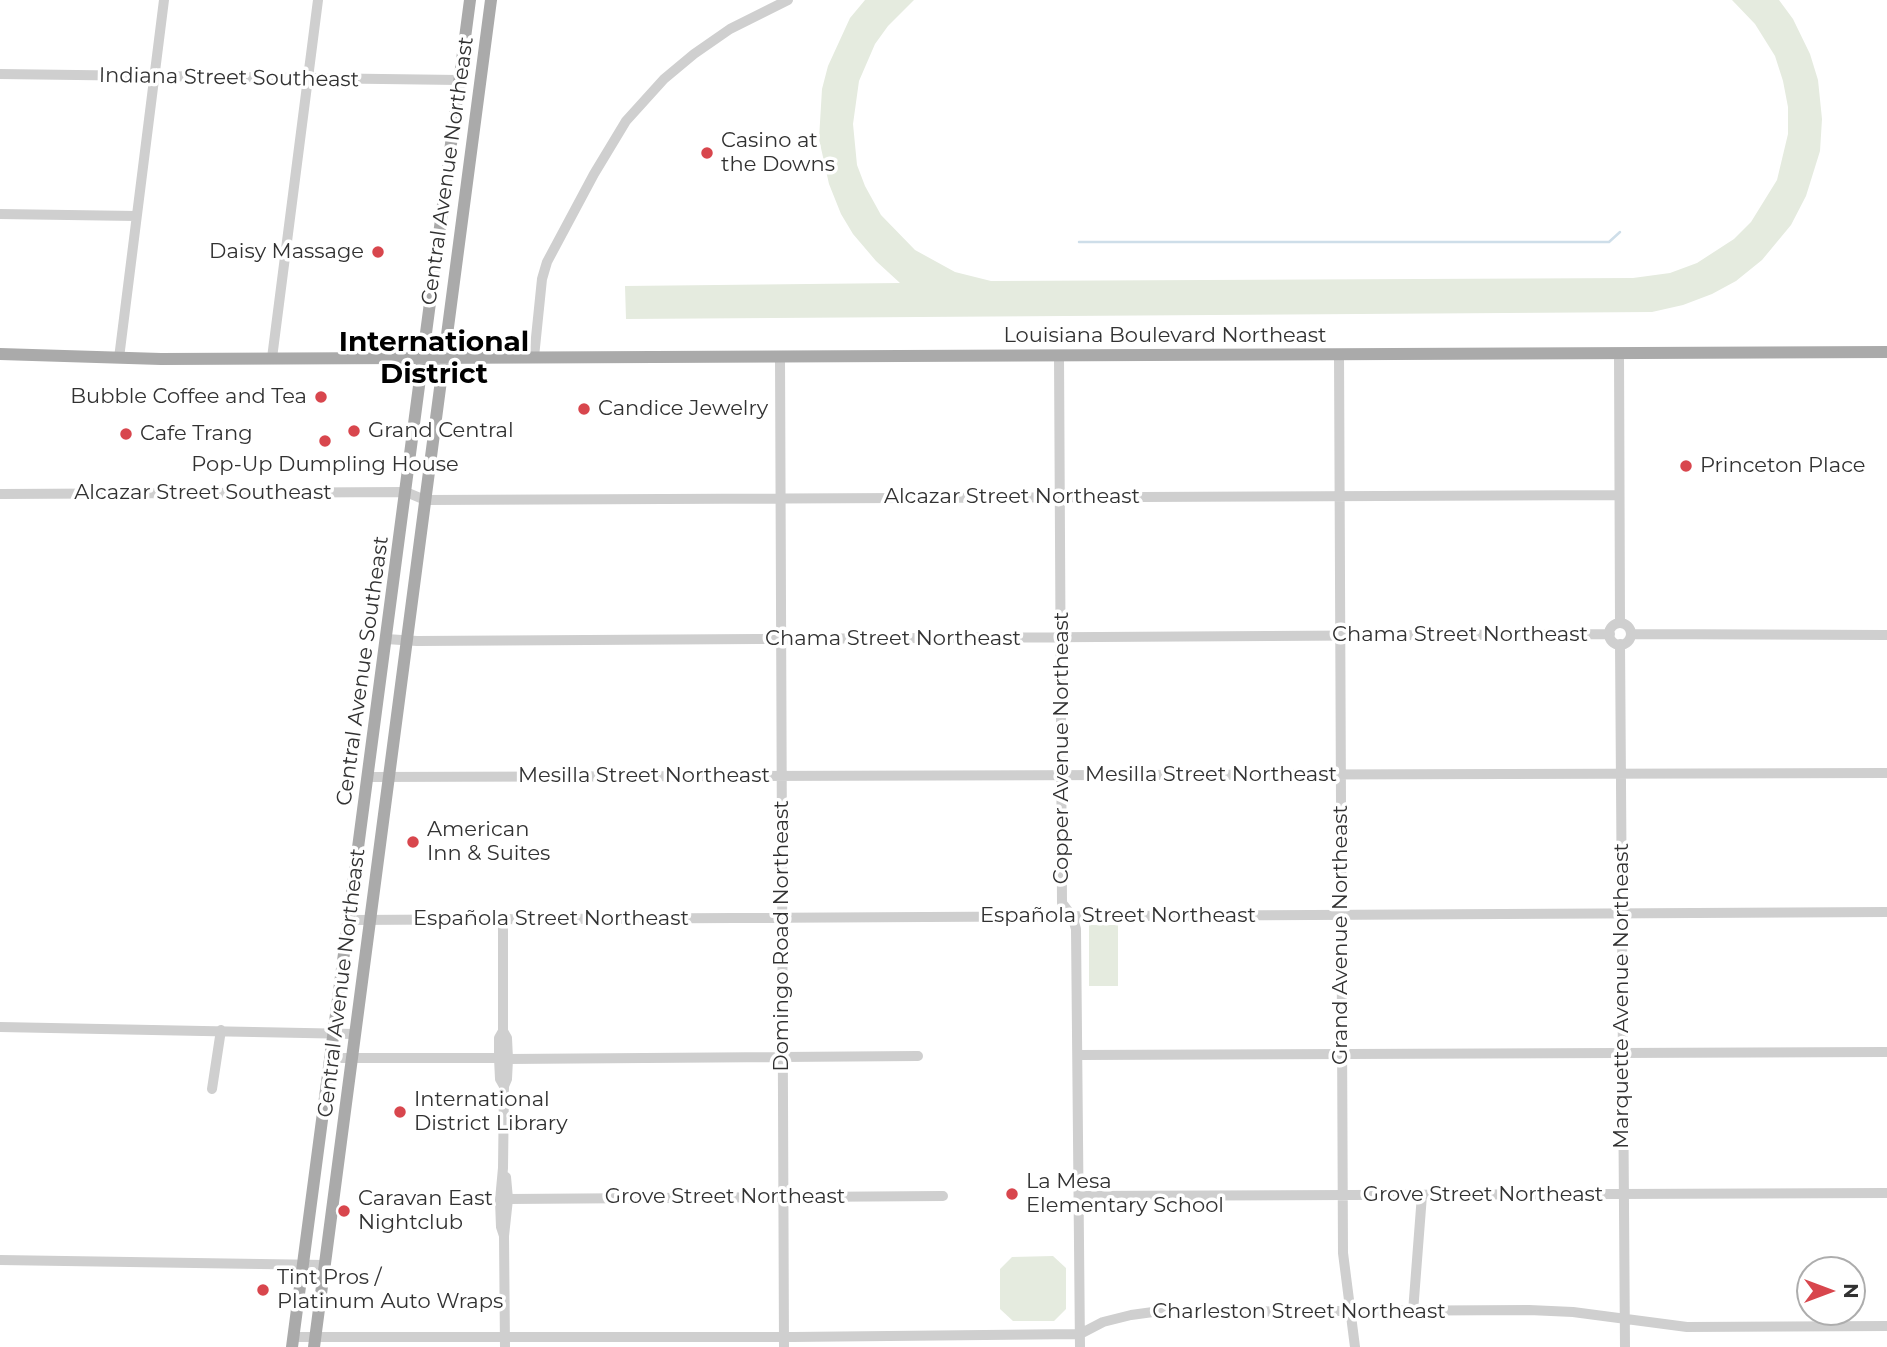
<!DOCTYPE html>
<meta charset="utf-8">
<style>
body{margin:0}
#map{position:relative;width:1887px;height:1347px;overflow:hidden;background:#fff;font-family:Montserrat,sans-serif}
canvas{display:block}
.north{position:absolute;left:1796px;top:1256px;width:70px;height:70px;box-sizing:border-box;background:#fff;border:2px solid #adadad;border-radius:50%;rotate:90deg;font-size:19px;font-weight:700;line-height:28px;text-align:center;color:#323232}
.north::after{content:'';display:block;margin:auto;width:24px;height:32px;background:#d8464d;clip-path:polygon(50% 0,100% 100%,50% 72%,0 100%)}
</style>
<div id="map">
<canvas width="1887" height="1347"></canvas>
<div class="north">N</div>
</div>
<script>
const ctx = document.querySelector('canvas').getContext('2d');
ctx.lineJoin = 'round';
function paint(path, color) { ctx.fillStyle = color; ctx.fill(path, 'evenodd'); }
const poly = rows => new Path2D(rows.map(r => 'M' + r).join(''));
function stroke(path, color, width, dash) { ctx.strokeStyle = color; ctx.lineWidth = width; ctx.lineCap = dash ? 'butt' : 'round'; ctx.setLineDash(dash || []); ctx.stroke(path); }
function write(font, color, halo, rows, align = 'center') {
  ctx.font = font + ' Montserrat,sans-serif'; ctx.lineWidth = 7; ctx.setLineDash([]); ctx.textBaseline = 'middle'; ctx.strokeStyle = halo; ctx.fillStyle = color; for (const [text, x, y, turn = 0] of rows) {
    ctx.save(); ctx.translate(x, y); ctx.rotate((+turn || 0) * Math.PI / 180); ctx.textAlign = isNaN(turn) ? turn : align; if (halo) ctx.strokeText(text, 0, 0); ctx.fillText(text, 0, 0); ctx.restore();
  }
}
const green = poly([
 [865,0,914,0,888,26,875,44,859,81,853,124,857,165,865,186,881,215,915,250,955,272,991,281,1633,278,1670,273,1697,263,1734,239,1751,222,1777,180,1788,134,1788,107,1783,81,1775,56,1755,24,1732,0,1779,0,1793,19,1810,54,1818,80,1822,119,1820,151,1806,196,1791,225,1762,260,1736,281,1712,294,1683,305,1652,312,626,319,625,286,900,283,876,261,853,234,841,214,829,184,819,139,822,89,828,66,850,18],
 [1089,925,1118,925,1118,986,1089,986],
 [1053,1256,1066,1268,1066,1309,1054,1321,1013,1321,1000,1309,1000,1269,1012,1257]
]);
const stream = poly([
 [1079,242,1609,242,1620,232]
]);
const minor = poly([
 [0,74,459,80],
 [0,214,136,216],
 [1619,353,1620,623],
 [1339,354,1343,1253,1355,1347],
 [780,356,784,1347],
 [1059,356,1062,903,1072,916,1076,929,1080,1347],
 [534,357,542,279,547,262,594,174,626,121,664,79,694,54,730,29,788,0],
 [119,358,164,0],
 [272,358,318,0],
 [0,494,406,492,425,500,1619,495],
 '1609 634a11 11 0 1 1 22 0a11 11 0 1 1-22 0Z',
 [1631,634,1887,635],
 [386,639,417,641,1610,634],
 [1620,644,1625,1347],
 [368,777,1887,773],
 [503,918,503,1031,499,1038,499,1058,500,1079,504,1086],
 [350,920,1887,912],
 [0,1027,355,1034],
 [503,1031,507,1038,508,1059,507,1079,504,1086,503,1168,500,1200,501,1227,504,1236],
 [1078,1055,1887,1052],
 [331,1058,499,1058],
 [508,1059,918,1056],
 [212,1089,221,1030],
 [1079,1196,1887,1193],
 [508,1199,943,1196],
 [0,1260,325,1265],
 [1413,1312,1422,1195],
 [293,1337,793,1337,1080,1334,1103,1322,1131,1315,1153,1312,1529,1310,1573,1312,1687,1327,1887,1326],
 [505,1347,504,1236,508,1199,506,1177]
]);
const major = poly([
 [0,354,161,359,1887,352],
 [292,1347,470,0],
 [314,1347,491,0]
]);
const markers = [
 [707,153,7,"#d8464d"],
 [378,252,7,"#d8464d"],
 [321,397,7,"#d8464d"],
 [584,409,7,"#d8464d"],
 [354,431,7,"#d8464d"],
 [126,434,7,"#d8464d"],
 [325,441,7,"#d8464d"],
 [1686,466,7,"#d8464d"],
 [413,842,7,"#d8464d"],
 [400,1112,7,"#d8464d"],
 [1012,1194,7,"#d8464d"],
 [344,1211,7,"#d8464d"],
 [263,1290,7,"#d8464d"]
];
const streetNames = [
 ["Indiana Street Southeast",229,78,1],
 ["Central Avenue Northeast",448,171,-82],
 ["Louisiana Boulevard Northeast",1165,336],
 ["Alcazar Street Southeast",203,493],
 ["Alcazar Street Northeast",1012,497],
 ["Chama Street Northeast",1460,635],
 ["Chama Street Northeast",893,639],
 ["Central Avenue Southeast",363,671,-82],
 ["Copper Avenue Northeast",1062,748,-90],
 ["Mesilla Street Northeast",1211,775],
 ["Mesilla Street Northeast",644,776],
 ["Española Street Northeast",1118,916],
 ["Española Street Northeast",551,919],
 ["Grand Avenue Northeast",1341,935,-90],
 ["Domingo Road Northeast",782,936,-90],
 ["Central Avenue Northeast",342,983,-83],
 ["Marquette Avenue Northeast",1622,996,-90],
 ["Grove Street Northeast",1483,1195],
 ["Grove Street Northeast",725,1197],
 ["Charleston Street Northeast",1299,1312]
];
const poiNames = [
 ["Casino at",721,141],
 ["the Downs",721,165],
 ["Daisy Massage",364,252,"right"],
 ["Bubble Coffee and Tea",307,397,"right"],
 ["Candice Jewelry",598,409],
 ["Grand Central",368,431],
 ["Cafe Trang",140,434],
 ["Pop-Up Dumpling House",325,465,"center"],
 ["Princeton Place",1700,466],
 ["American",427,830],
 ["Inn & Suites",427,854],
 ["International",414,1100],
 ["District Library",414,1124],
 ["La Mesa",1026,1182],
 ["Elementary School",1026,1206],
 ["Caravan East",358,1199],
 ["Nightclub",358,1223],
 ["Tint Pros /",277,1278],
 ["Platinum Auto Wraps",277,1302]
];
const districtNames = [
 ["International",434,343],
 ["District",434,375]
];
paint(green, '#e5ebdf');
stroke(stream, '#cedee9', 2.5);
stroke(minor, '#cfcfcf', 10);
stroke(major, '#aaa', 12);
for (const [x, y, r, color] of markers) { const dot = new Path2D(); dot.arc(x, y, r, 0, 2 * Math.PI); ctx.fillStyle = color; ctx.fill(dot); stroke(dot, '#fff', 2.5); }
write('21px', '#323232', '#fff', streetNames);
write('21px', '#323232', '#fff', poiNames, 'left');
write('bold 28px', '#000', '#fff', districtNames);
</script>
